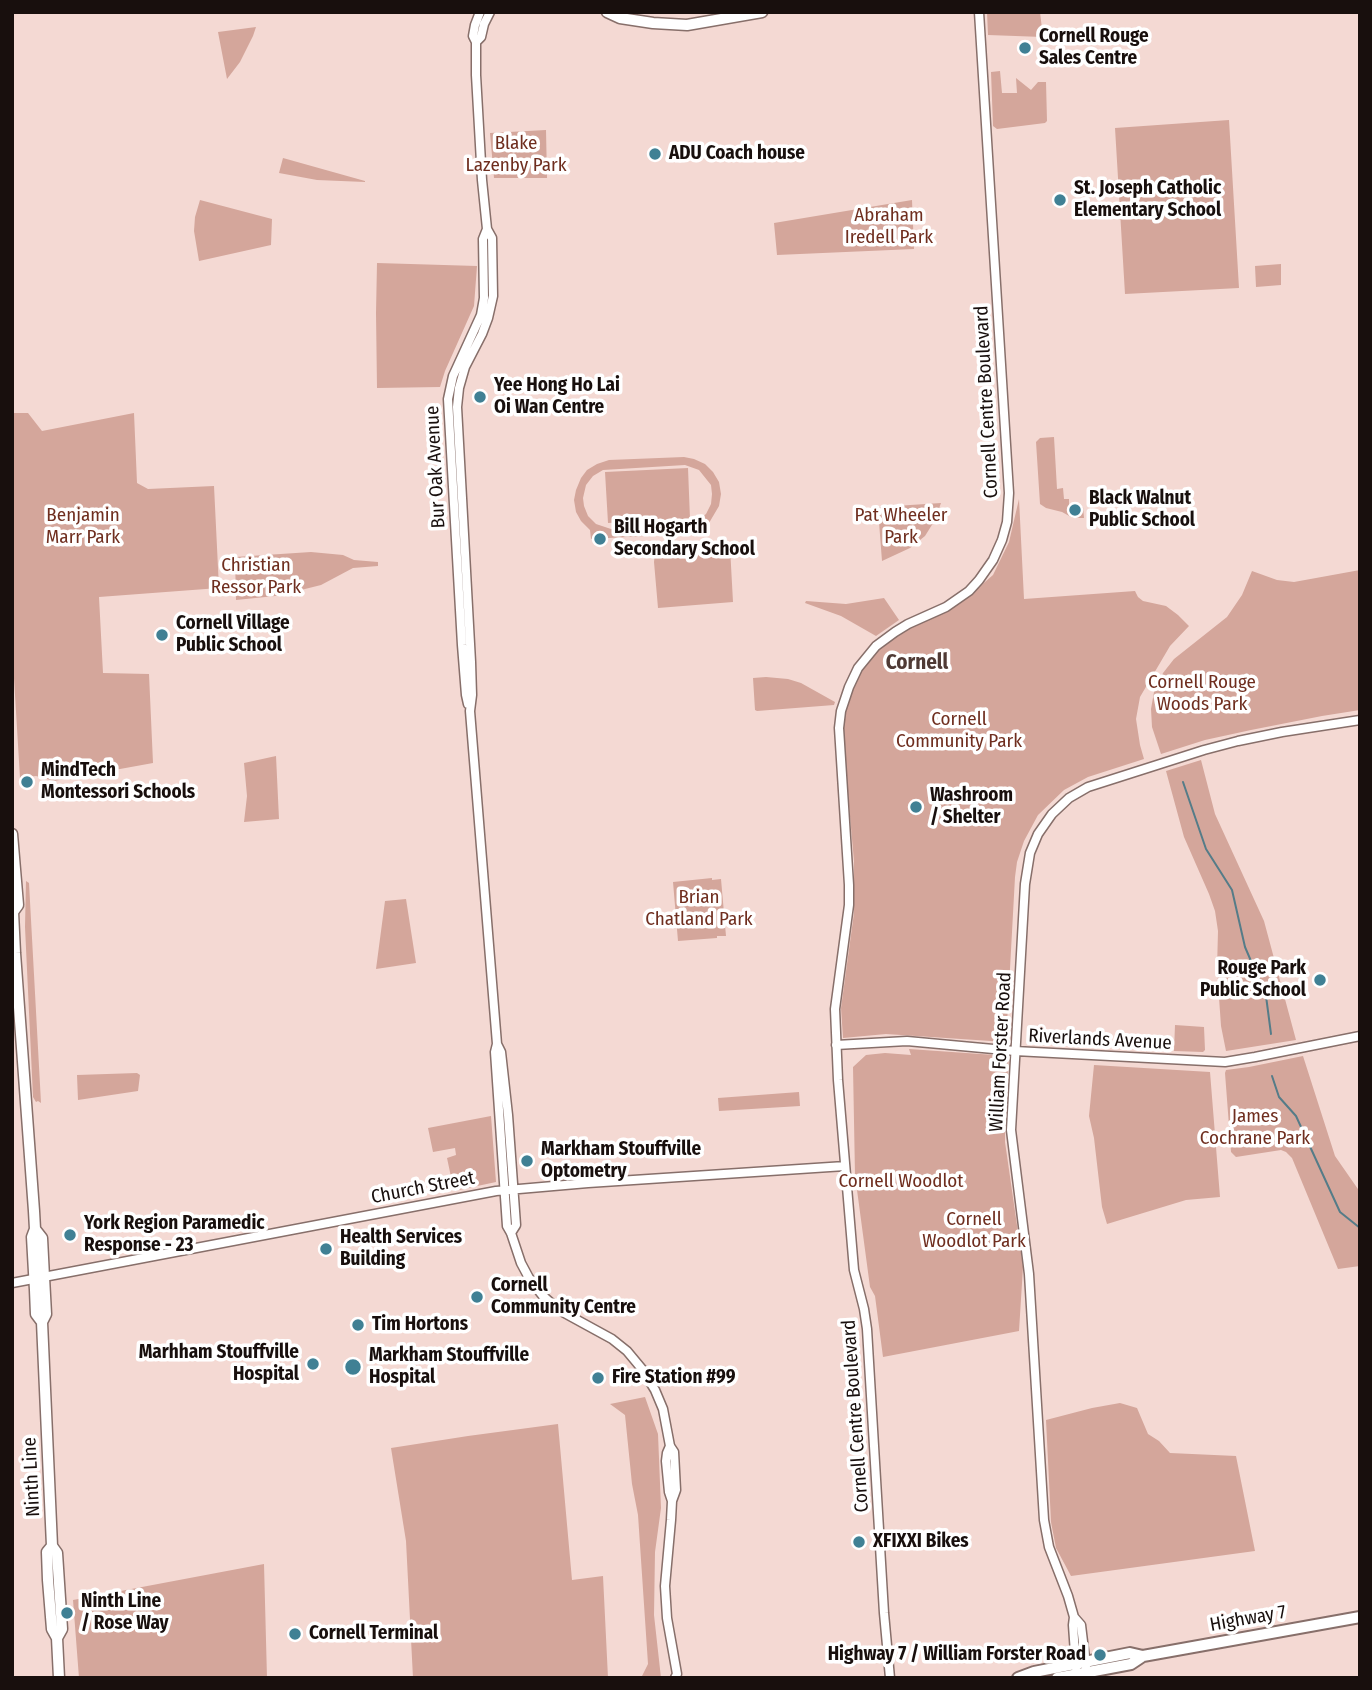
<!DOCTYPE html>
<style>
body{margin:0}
#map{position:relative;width:1372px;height:1690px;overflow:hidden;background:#f4d9d3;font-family:"Fira Sans Condensed",sans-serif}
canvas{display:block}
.frame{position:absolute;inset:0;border:14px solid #180f0d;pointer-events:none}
</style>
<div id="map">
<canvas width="1372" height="1690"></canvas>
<div class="frame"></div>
</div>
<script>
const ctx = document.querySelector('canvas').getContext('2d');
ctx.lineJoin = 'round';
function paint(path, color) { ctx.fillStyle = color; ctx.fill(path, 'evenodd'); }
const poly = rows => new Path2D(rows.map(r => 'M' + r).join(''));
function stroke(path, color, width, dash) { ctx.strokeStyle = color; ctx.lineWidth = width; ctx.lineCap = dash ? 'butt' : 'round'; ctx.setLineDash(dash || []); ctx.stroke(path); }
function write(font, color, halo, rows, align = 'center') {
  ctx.font = font + ' "Fira Sans Condensed",sans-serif'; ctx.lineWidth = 7; ctx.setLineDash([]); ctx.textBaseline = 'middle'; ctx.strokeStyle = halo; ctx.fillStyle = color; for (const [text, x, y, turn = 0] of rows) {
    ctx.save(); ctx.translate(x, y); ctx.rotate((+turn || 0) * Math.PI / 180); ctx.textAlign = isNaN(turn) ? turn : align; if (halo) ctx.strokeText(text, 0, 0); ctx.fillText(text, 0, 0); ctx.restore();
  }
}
const green = poly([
 [987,12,1040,12,1043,37,988,35],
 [256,27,253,36,240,62,227,79,218,32],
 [1000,71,1002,93,1017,93,1016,78,1031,90,1038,82,1046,82,1047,121,1045,123,997,129,993,126,991,72],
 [1229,120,1239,288,1125,294,1115,128],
 [546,130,547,178,494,178,490,133],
 [283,158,365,181,365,182,317,180,279,173],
 [200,200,272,219,271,245,199,261,194,231,195,217],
 [912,200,914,249,777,255,774,223],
 [377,263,477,266,474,306,445,371,440,387,377,388,376,313],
 [1281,264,1281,285,1256,287,1255,266],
 [12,413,28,413,42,431,134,413,137,483,148,489,214,486,219,588,99,597,103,673,149,674,153,763,54,781,36,776,20,778,12,645],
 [1054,437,1057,489,1063,488,1064,499,1069,499,1069,504,1072,508,1083,507,1084,518,1073,518,1062,512,1046,508,1040,504,1036,442,1040,438],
 [684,457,694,459,705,464,713,472,719,482,721,494,719,506,709,523,698,529,699,533,591,539,590,530,581,521,576,512,574,500,576,490,581,478,587,470,597,464,609,460],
 [685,465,699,470,711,485,712,494,711,504,706,514,697,521,687,525,611,529,596,524,588,516,584,506,583,498,586,485,593,476,603,470],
 [688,468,690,519,608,523,605,472],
 [1019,499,1024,599,1135,591,1138,597,1143,601,1166,606,1178,615,1189,626,1170,646,1140,697,1136,719,1140,745,1144,759,1088,777,1064,790,1038,815,1024,841,1017,862,1015,877,1006,1042,886,1034,843,1038,841,1008,854,913,854,861,842,728,846,707,851,689,860,671,875,652,890,638,970,595,993,575,1009,542],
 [941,503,935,520,925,536,910,548,882,561,878,509,880,507],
 [730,547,733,602,658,608,654,562,655,552],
 [311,552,343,555,354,560,378,562,378,566,353,568,321,585,297,591,275,596,236,600,235,557],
 [1360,570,1360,710,1322,716,1251,730,1205,740,1161,754,1152,727,1151,709,1154,692,1163,673,1174,659,1227,617,1242,595,1252,571,1277,580,1294,582],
 [884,598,899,620,876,636,841,616,805,603,806,601,846,604],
 [766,677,788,679,801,683,835,702,834,705,757,711,755,710,753,678],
 [276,756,279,819,244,822,247,796,244,763],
 [1201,760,1215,814,1264,921,1296,1040,1226,1051,1221,1026,1217,969,1218,931,1215,911,1209,894,1184,837,1166,771],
 [712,878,712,880,721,879,726,936,717,936,717,938,678,941,673,882],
 [26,881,29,883,41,1103,38,1101,36,1102,33,1097,25,927],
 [406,899,416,963,376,969,385,901],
 [1175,1025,1204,1027,1205,1050,1203,1052,1174,1051],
 [909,1049,1009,1056,1005,1110,1005,1142,1023,1267,1019,1331,883,1357,875,1296,870,1287,855,1175,853,1067,866,1055,885,1053,911,1055],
 [1303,1056,1335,1156,1360,1192,1360,1266,1338,1269,1292,1158,1286,1152,1281,1150,1236,1157,1231,1152,1225,1073,1226,1070,1249,1067],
 [1094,1065,1210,1072,1220,1197,1186,1200,1107,1224,1102,1207,1094,1138,1089,1116],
 [137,1073,140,1075,138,1091,78,1100,77,1075],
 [799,1092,800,1106,719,1111,718,1098],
 [491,1116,496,1182,454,1191,447,1158,456,1155,455,1148,433,1152,428,1128],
 [645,1397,658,1434,661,1508,655,1552,654,1615,661,1678,641,1678,648,1664,638,1515,632,1484,625,1415,610,1404],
 [1120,1403,1137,1408,1148,1434,1159,1441,1170,1453,1236,1456,1255,1551,1071,1576,1056,1548,1051,1522,1046,1420,1092,1408],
 [558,1424,572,1580,603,1576,608,1678,413,1678,406,1541,391,1448,468,1436],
 [264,1564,267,1678,79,1678,73,1600]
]);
const stream = poly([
 [1183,782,1206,849,1232,890,1245,947,1266,996,1271,1034],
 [1272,1076,1279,1097,1296,1116,1340,1212,1360,1228]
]);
const tertiary = poly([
 [480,12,475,25,473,36,476,42,476,75,482,180,487,229,492,238,493,296,488,318,482,334,465,367,459,388,457,407,471,662,472,695,470,711,497,1044,495,1052,507,1226,511,1233,521,1263,529,1278,543,1296,559,1310,612,1339,627,1351,642,1369,655,1390,663,1409,670,1446,674,1452,676,1490,672,1501],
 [476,42,481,37,484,24,490,12],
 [468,704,466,695,462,645,448,399,453,376,481,315,484,298,483,239,487,229],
 [497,1044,501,1052,508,1115,516,1225,511,1233],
 [836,1045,907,1041,1015,1051,1225,1062,1255,1057,1360,1036],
 [12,1283,496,1191,588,1183,845,1166],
 [670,1446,667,1453,666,1461,669,1492,672,1501,671,1520,665,1586,667,1618,677,1674,675,1678],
 [1074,1617,1081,1625,1086,1667],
 [1076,1668,1073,1625,1074,1617,1068,1596,1049,1547,1044,1520,1029,1274,1011,1130,1025,884,1030,853,1038,834,1052,814,1069,798,1088,787,1204,750,1238,741,1282,732,1360,720],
 [890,1678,884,1613,867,1329,864,1309,854,1270,838,1080,835,1009,849,905,849,885,839,728,841,711,849,687,858,668,876,646,895,632,908,624,946,607,969,591,979,580,993,560,1002,540,1007,522,1009,493,979,12]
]);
const secondary = poly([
 [607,12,620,18,653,23,687,25,762,12],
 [12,834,18,905,13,912,15,953,34,1211,35,1229,32,1237,35,1290,36,1314,42,1322],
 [35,1229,42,1238,44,1277,46,1314,42,1322,52,1546,57,1553,62,1629,57,1638],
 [52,1546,47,1552,48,1580,52,1629,57,1638,59,1678]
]);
const primary = poly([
 [1018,1678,1034,1672,1130,1653,1143,1656],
 [1057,1678,1131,1664,1143,1656,1360,1617]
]);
const markers = [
 [1025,48,7,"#408094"],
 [655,154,7,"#408094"],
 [1060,200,7,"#408094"],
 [480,397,7,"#408094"],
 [1075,510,7,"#408094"],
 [600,539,7,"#408094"],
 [162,635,7,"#408094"],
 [27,782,7,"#408094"],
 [916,807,7,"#408094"],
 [1320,980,7,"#408094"],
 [527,1161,7,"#408094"],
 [70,1235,7,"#408094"],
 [326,1249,7,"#408094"],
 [477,1297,7,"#408094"],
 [358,1325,7,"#408094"],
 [313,1364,7,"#408094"],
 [353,1367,9,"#408094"],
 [598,1378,7,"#408094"],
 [859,1542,7,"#408094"],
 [67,1613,7,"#408094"],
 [295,1634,7,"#408094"],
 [1100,1655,7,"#408094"]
];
const poiNames = [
 ["Cornell Rouge",1039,37],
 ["Sales Centre",1039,59],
 ["ADU Coach house",669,154],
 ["St. Joseph Catholic",1074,189],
 ["Elementary School",1074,211],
 ["Yee Hong Ho Lai",494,386],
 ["Oi Wan Centre",494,408],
 ["Black Walnut",1089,499],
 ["Public School",1089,521],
 ["Bill Hogarth",614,528],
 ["Secondary School",614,550],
 ["Cornell Village",176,624],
 ["Public School",176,646],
 ["MindTech",41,771],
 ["Montessori Schools",41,793],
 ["Washroom",930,796],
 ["/ Shelter",930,818],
 ["Rouge Park",1306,969,"right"],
 ["Public School",1306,991,"right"],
 ["Markham Stouffville",541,1150],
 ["Optometry",541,1172],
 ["York Region Paramedic",84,1224],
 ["Response - 23",84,1246],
 ["Health Services",340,1238],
 ["Building",340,1260],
 ["Cornell",491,1286],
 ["Community Centre",491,1308],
 ["Tim Hortons",372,1325],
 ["Marhham Stouffville",299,1353,"right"],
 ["Hospital",299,1375,"right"],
 ["Markham Stouffville",369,1356],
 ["Hospital",369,1378],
 ["Fire Station #99",612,1378],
 ["XFIXXI Bikes",873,1542],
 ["Ninth Line",81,1602],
 ["/ Rose Way",81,1624],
 ["Cornell Terminal",309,1634],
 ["Highway 7 / William Forster Road",1086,1655,"right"]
];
const parkNames = [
 ["Blake",516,144],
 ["Lazenby Park",516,166],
 ["Abraham",889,216],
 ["Iredell Park",889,238],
 ["Benjamin",83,516],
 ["Marr Park",83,538],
 ["Pat Wheeler",901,516],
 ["Park",901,538],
 ["Christian",256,566],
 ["Ressor Park",256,588],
 ["Cornell Rouge",1202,683],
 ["Woods Park",1202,705],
 ["Cornell",959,720],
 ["Community Park",959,742],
 ["Brian",699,898],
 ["Chatland Park",699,920],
 ["James",1255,1117],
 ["Cochrane Park",1255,1139],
 ["Cornell Woodlot",901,1182],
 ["Cornell",974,1220],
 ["Woodlot Park",974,1242]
];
const streetNames = [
 ["Cornell Centre Boulevard",987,402,-93],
 ["Bur Oak Avenue",436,467,-93],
 ["Riverlands Avenue",1100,1040,3],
 ["William Forster Road",1001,1052,-87],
 ["Church Street",423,1188,-11],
 ["Cornell Centre Boulevard",856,1416,-94],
 ["Ninth Line",32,1477,-93],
 ["Highway 7",1248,1619,-10]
];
const neighbourhoodNames = [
 ["Cornell",917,663]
];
paint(green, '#d4a69b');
stroke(stream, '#557c88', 2);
stroke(tertiary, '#876f6a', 11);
stroke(secondary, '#876f6a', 13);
stroke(primary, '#876f6a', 14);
stroke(tertiary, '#fff', 8);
stroke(secondary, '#fff', 10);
stroke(primary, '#fff', 10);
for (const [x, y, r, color] of markers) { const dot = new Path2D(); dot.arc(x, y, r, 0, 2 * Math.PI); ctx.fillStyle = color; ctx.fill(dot); stroke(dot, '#fff', 2.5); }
write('bold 19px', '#180f0d', '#fff', poiNames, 'left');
write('19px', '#6f2e1f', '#fff', parkNames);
write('19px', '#180f0d', '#fff', streetNames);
write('bold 21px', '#4f3a35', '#fff', neighbourhoodNames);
</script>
